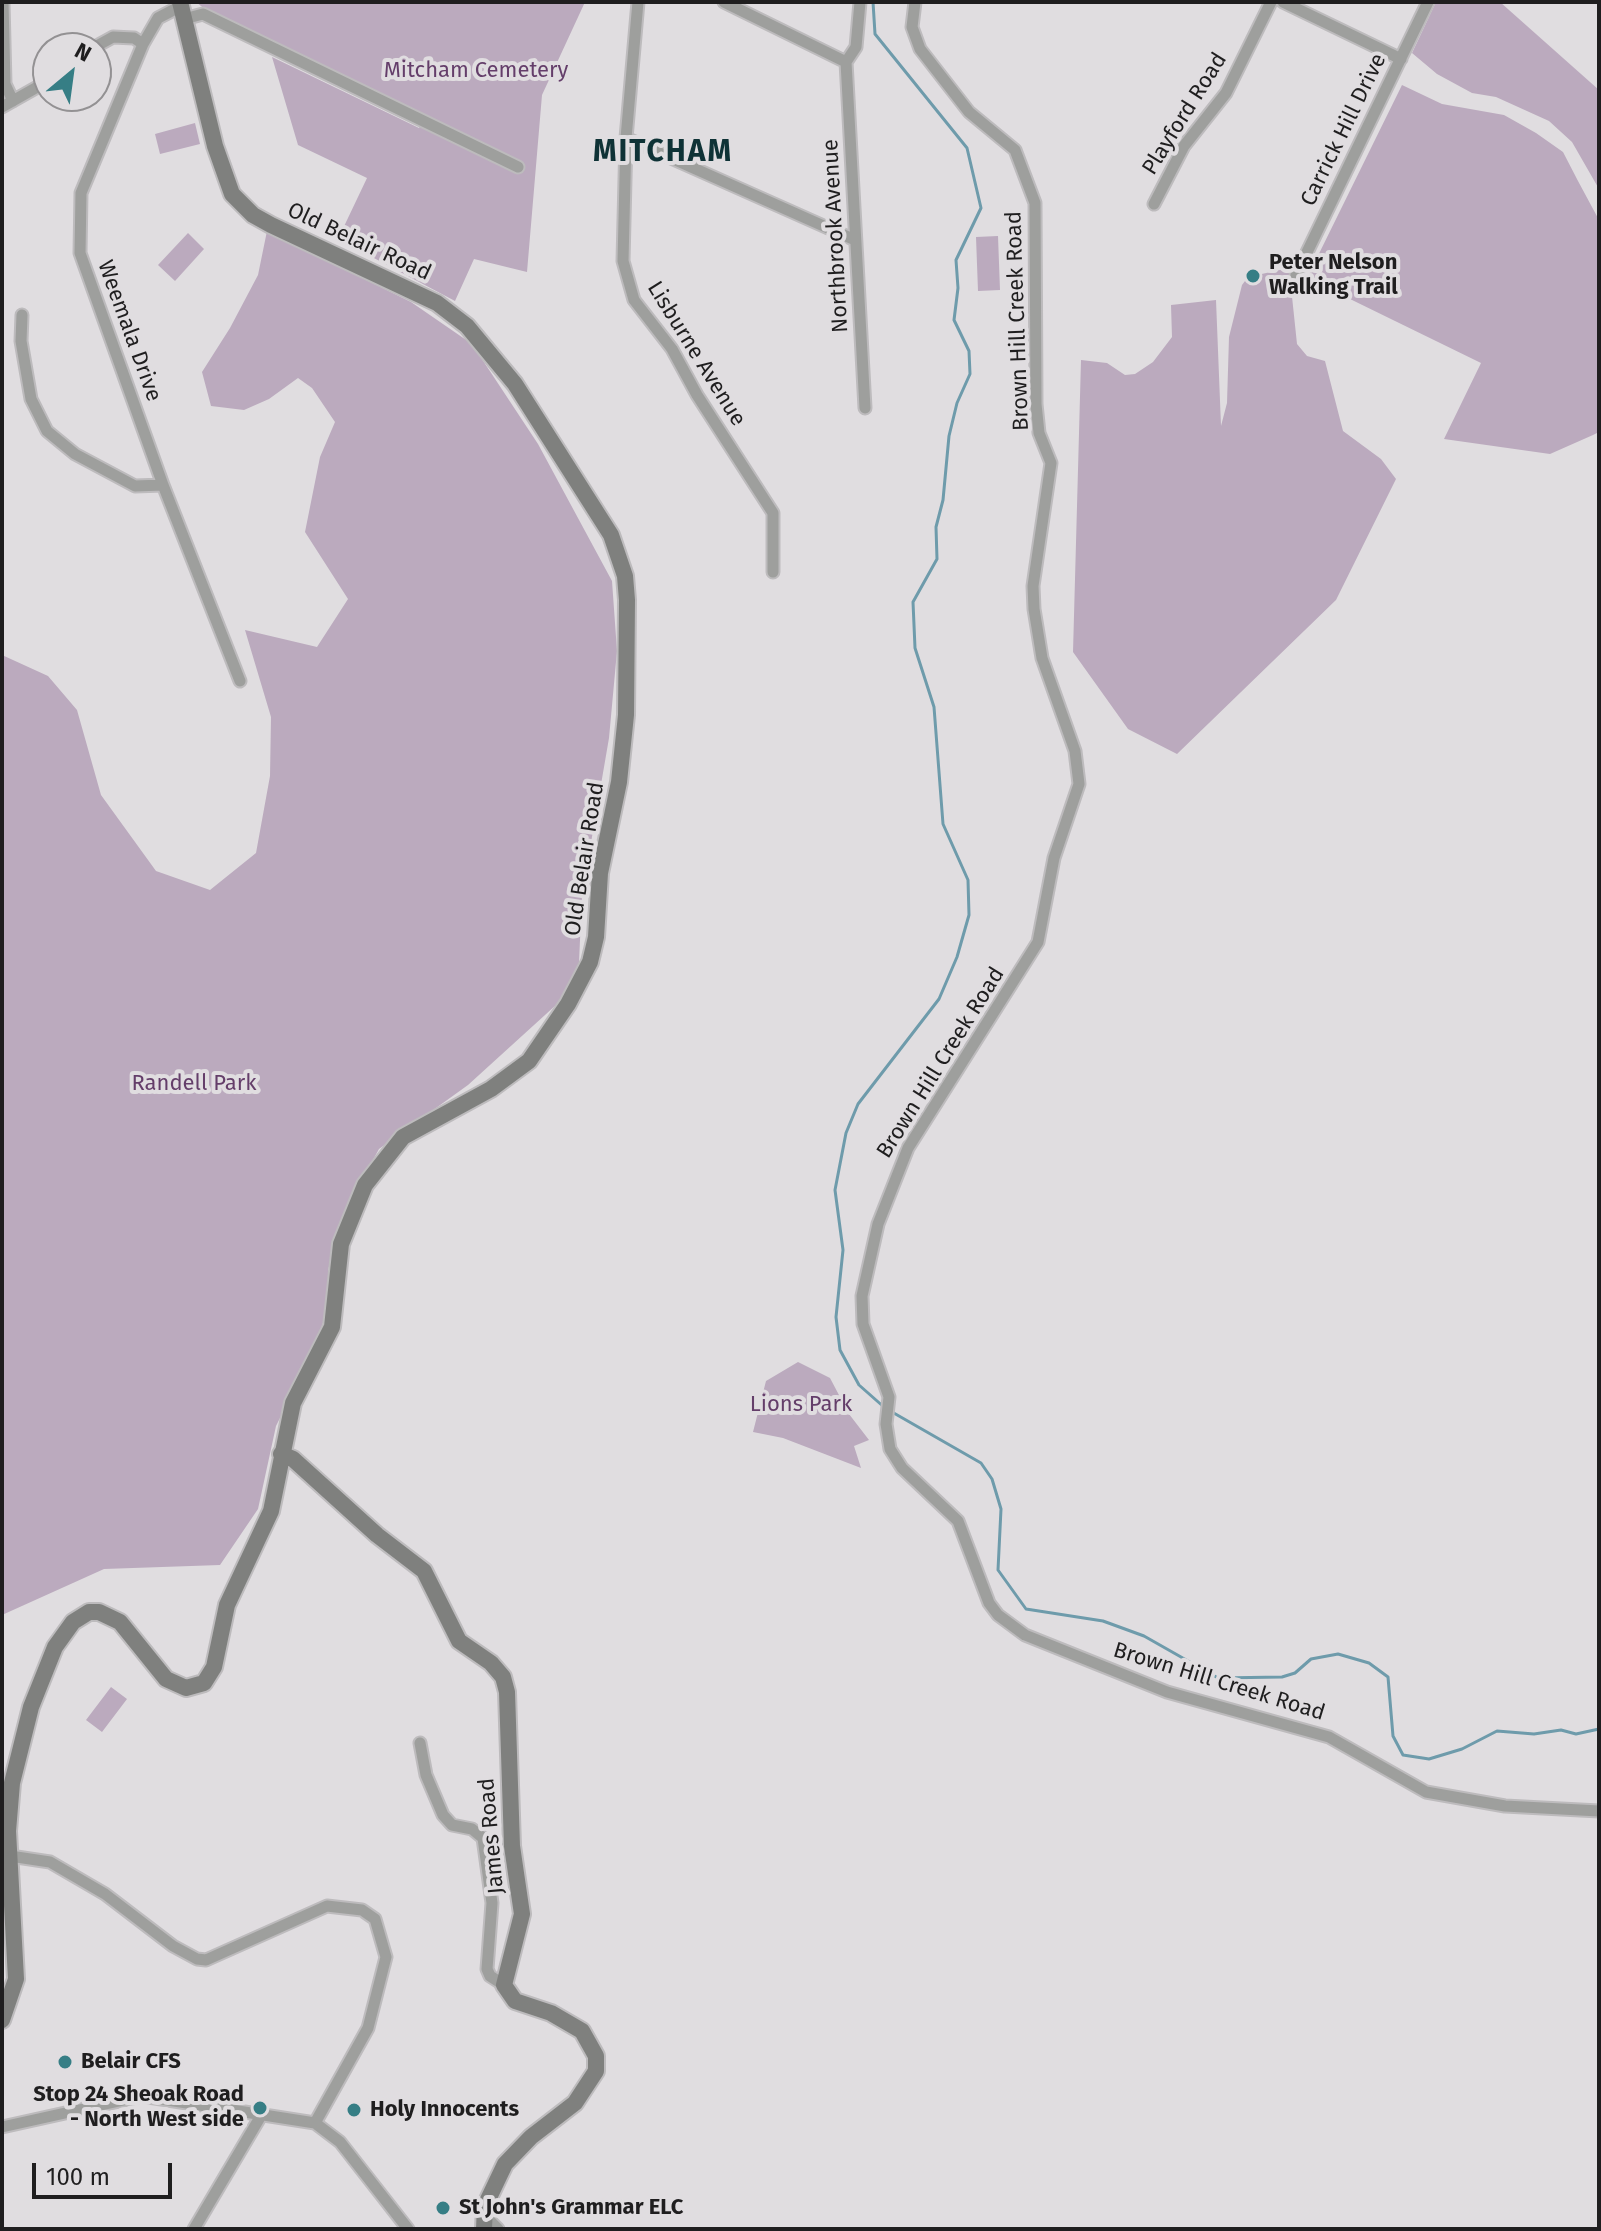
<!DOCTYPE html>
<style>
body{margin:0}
#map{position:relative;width:1601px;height:2231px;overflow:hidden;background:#e0dde0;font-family:"Fira Sans",sans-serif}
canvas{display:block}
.frame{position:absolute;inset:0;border:4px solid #1f1e1f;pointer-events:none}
.north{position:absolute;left:32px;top:32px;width:80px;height:80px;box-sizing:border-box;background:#e0dde0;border:2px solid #939193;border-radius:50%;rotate:29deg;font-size:22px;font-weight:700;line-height:32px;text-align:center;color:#1f1e1f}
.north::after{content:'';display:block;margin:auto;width:28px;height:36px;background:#367e85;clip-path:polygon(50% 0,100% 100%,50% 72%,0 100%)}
.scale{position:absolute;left:32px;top:2163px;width:140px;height:36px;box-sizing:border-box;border:4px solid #1f1e1f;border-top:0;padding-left:10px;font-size:24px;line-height:28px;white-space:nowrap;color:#1f1e1f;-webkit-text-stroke:6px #e0dde0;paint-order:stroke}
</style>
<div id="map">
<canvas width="1601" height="2231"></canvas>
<div class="frame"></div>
<div class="north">N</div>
<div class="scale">100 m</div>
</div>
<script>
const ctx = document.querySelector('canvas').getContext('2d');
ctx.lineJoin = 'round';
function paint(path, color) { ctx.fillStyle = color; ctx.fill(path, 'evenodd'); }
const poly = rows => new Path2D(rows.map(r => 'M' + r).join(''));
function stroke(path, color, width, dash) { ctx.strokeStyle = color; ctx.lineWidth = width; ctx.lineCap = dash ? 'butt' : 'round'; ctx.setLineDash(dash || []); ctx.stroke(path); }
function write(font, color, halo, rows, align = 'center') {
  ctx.font = font + ' "Fira Sans",sans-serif'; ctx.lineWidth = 8; ctx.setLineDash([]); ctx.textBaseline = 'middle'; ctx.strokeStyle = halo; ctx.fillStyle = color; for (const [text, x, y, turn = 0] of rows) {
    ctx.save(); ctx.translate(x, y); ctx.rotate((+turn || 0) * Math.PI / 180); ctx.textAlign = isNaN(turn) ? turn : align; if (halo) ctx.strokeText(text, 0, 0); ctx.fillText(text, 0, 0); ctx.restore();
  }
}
const green = poly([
 [196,2,585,2,542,95,527,272,474,259,455,301,338,239,367,178,298,145,272,57,419,128,425,118,211,14],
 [1436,2,1500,2,1599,90,1599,189,1572,142,1549,121,1496,97,1472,93,1437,74,1412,53],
 [1402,85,1442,104,1504,115,1536,133,1563,152,1578,181,1599,220,1599,432,1593,435,1550,454,1444,439,1481,363,1307,278],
 [195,123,200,144,160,154,155,134],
 [267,231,411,302,472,344,538,444,612,581,617,651,609,738,582,895,578,985,468,1085,379,1149,346,1209,328,1270,328,1309,311,1356,276,1426,258,1509,220,1565,104,1569,2,1615,2,655,48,676,77,710,101,795,156,871,210,890,256,853,270,776,271,717,245,630,317,647,348,599,305,532,320,457,335,422,312,388,298,378,269,399,244,410,211,406,202,372,230,328,258,275],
 [188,233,204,249,175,281,158,265],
 [998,236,1000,290,978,291,976,237],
 [1289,268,1297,344,1307,356,1325,361,1343,431,1381,459,1396,479,1336,600,1177,754,1128,729,1073,652,1081,360,1107,363,1125,375,1135,374,1153,362,1172,337,1171,305,1216,300,1221,426,1227,403,1229,337,1242,285,1248,277],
 [798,1362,830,1378,849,1414,869,1440,854,1446,861,1468,783,1438,753,1432,766,1381],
 [111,1687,127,1699,102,1732,86,1720]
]);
const stream = poly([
 [873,2,875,34,967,148,981,208,956,260,958,288,954,320,969,351,970,374,957,403,949,436,943,500,936,527,937,559,913,602,915,648,934,707,943,824,968,880,969,915,957,957,939,999,858,1104,846,1133,835,1190,843,1250,836,1317,840,1350,859,1385,885,1408],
 [892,1412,981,1463,992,1479,1001,1509,998,1570,1026,1609,1103,1621,1144,1636,1218,1678,1282,1677,1295,1673,1311,1659,1338,1654,1369,1663,1388,1677,1393,1736,1403,1755,1429,1759,1462,1749,1497,1731,1534,1734,1561,1730,1576,1734,1599,1729]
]);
const minor = poly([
 [3,2,5,84,13,101],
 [638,2,626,138,623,261,634,300,672,349,697,395,773,513,773,572],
 [724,2,846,62],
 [915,2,912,27,920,49,969,112,1015,150,1035,203,1036,404,1039,433,1051,463,1033,586,1034,609,1042,658,1075,751,1079,784,1054,858,1038,942,908,1148,878,1224,862,1296,863,1324,889,1397,886,1424,890,1449,902,1468,958,1521,989,1603,998,1615,1025,1635,1167,1692,1329,1737,1426,1792,1505,1806,1599,1811],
 [1283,2,1401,59],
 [181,6,158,18,143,44,81,193,80,253,163,485,240,681],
 [184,19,203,14,518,167],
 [93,48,113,37,134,38,143,44],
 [846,62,865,408],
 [846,62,856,47,860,2],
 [2,107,48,81],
 [626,138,855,240],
 [1154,204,1184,146,1226,93,1271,2],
 [1296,275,1428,2],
 [22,315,21,341,31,399,47,431,75,454,135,486,163,485],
 [420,1743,426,1775,443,1815,452,1825,472,1829,483,1838,492,1903,487,1969,490,1976,504,1985],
 [10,1856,50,1862,105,1894,173,1946,197,1959,206,1960,327,1906,362,1910,375,1919,386,1957,368,2028,315,2123],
 [2,2127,142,2096,315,2123,340,2142,408,2229],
 [485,2216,498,2229],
 [194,2229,262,2114]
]);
const secondary = poly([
 [281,1454,293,1459,377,1535,424,1571,459,1641,491,1663,503,1677,507,1692,512,1846,522,1914,504,1985,515,2001,551,2013,582,2031,596,2056,596,2071,575,2103,531,2137,505,2164,485,2206,484,2229],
 [2,2020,16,1979,8,1831,12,1783,31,1707,55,1647,73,1622,89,1612,99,1612,120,1622,166,1679,186,1688,204,1683,214,1667,227,1605,271,1511,293,1403,332,1327,341,1244,365,1185,403,1137,491,1089,529,1061,568,1004,590,962,596,937,600,873,619,782,626,715,627,600,625,576,611,535,515,384,467,326,437,303,271,225,253,215,232,194,215,146,180,2]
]);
const markers = [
 [1253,276,8,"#367e85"],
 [65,2062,8,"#367e85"],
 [260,2108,8,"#367e85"],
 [354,2110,8,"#367e85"],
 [443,2208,8,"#367e85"]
];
const parkNames = [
 ["Mitcham Cemetery",476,71],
 ["Randell Park",194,1084],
 ["Lions Park",801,1405]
];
const streetNames = [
 ["Playford Road",1185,114,-58],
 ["Carrick Hill Drive",1344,130,-64],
 ["Northbrook Avenue",836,236,-93],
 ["Old Belair Road",359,242,25],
 ["Brown Hill Creek Road",1018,321,-92],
 ["Weemala Drive",129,331,70],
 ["Lisburne Avenue",696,354,58],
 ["Old Belair Road",585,859,-81],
 ["Brown Hill Creek Road",941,1063,-58],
 ["Brown Hill Creek Road",1219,1682,17],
 ["James Road",492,1836,-95]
];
const poiNames = [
 ["Peter Nelson",1269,263],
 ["Walking Trail",1269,288],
 ["Belair CFS",81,2062],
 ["Stop 24 Sheoak Road",244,2095,"right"],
 ["- North West side",244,2120,"right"],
 ["Holy Innocents",370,2110],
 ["St John's Grammar ELC",459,2208]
];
const districtNames = [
 ["MITCHAM",663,153]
];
paint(green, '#bbaabe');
stroke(stream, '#6e9bab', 3);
stroke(minor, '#bdbbbd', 15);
stroke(secondary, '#bdbbbd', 20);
stroke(minor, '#9e9f9d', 11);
stroke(secondary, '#7f807e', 16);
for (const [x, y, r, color] of markers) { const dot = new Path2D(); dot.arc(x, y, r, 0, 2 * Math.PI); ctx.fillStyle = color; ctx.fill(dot); stroke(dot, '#e0dde0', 3); }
write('22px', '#643e6a', '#e0dde0', parkNames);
write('22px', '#1f1e1f', '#e0dde0', streetNames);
write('bold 22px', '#1f1e1f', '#e0dde0', poiNames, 'left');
ctx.letterSpacing = '2px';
write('bold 30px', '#0f3236', '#e0dde0', districtNames);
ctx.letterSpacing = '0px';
</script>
